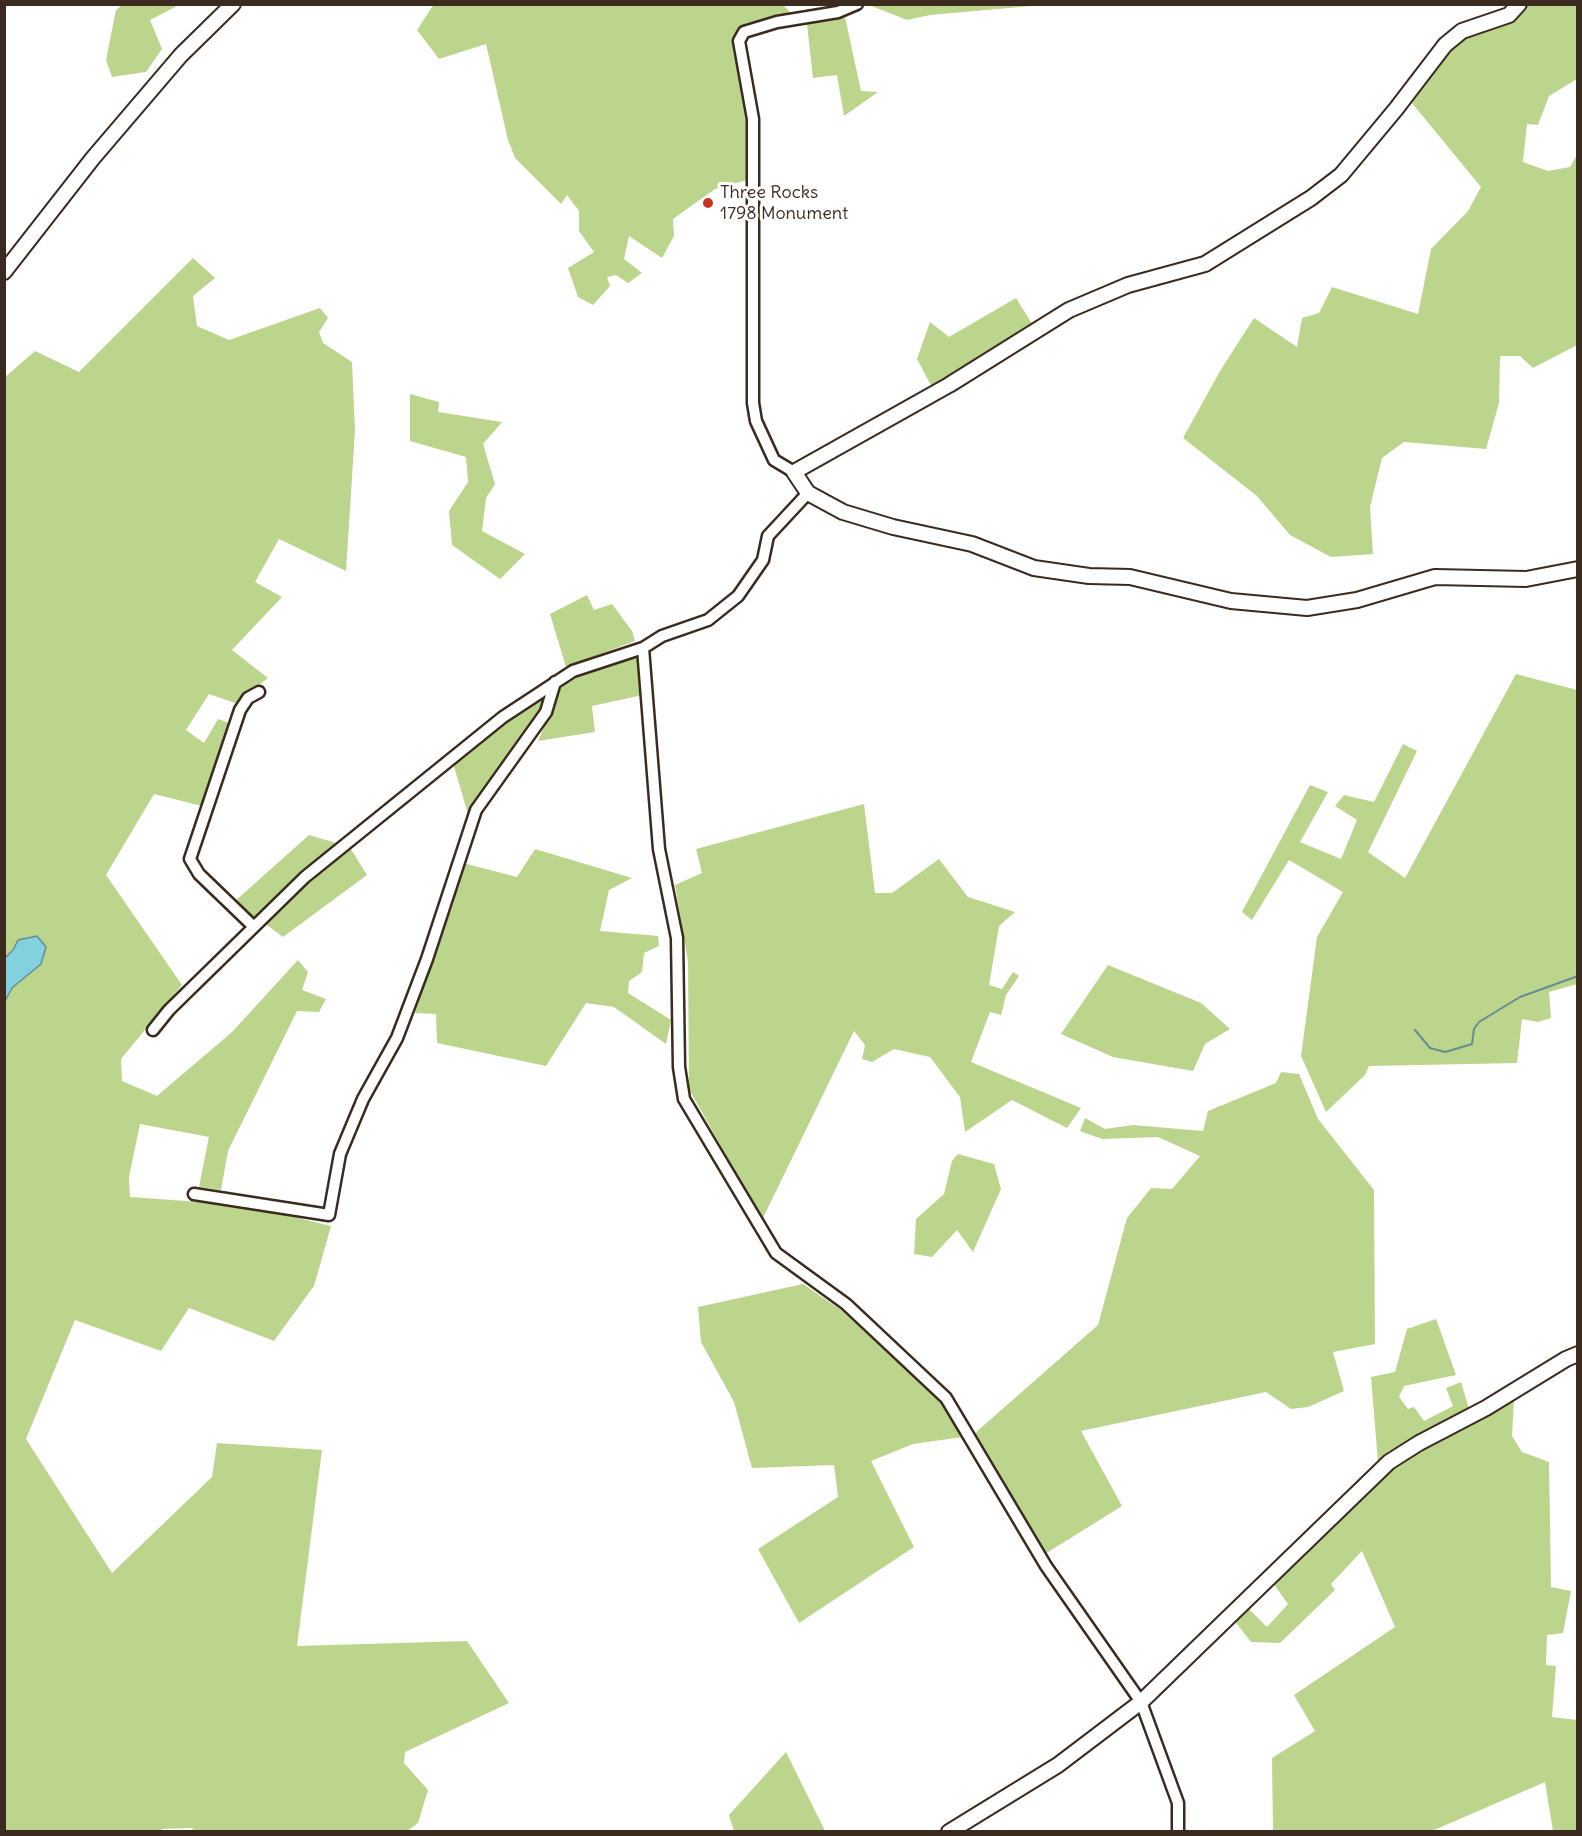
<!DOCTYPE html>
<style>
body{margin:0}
#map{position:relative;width:1582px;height:1836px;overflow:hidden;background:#fff;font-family:Delius,sans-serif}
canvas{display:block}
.frame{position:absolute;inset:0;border:6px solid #3b2a1e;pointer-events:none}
</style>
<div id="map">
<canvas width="1582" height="1836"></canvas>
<div class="frame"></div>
</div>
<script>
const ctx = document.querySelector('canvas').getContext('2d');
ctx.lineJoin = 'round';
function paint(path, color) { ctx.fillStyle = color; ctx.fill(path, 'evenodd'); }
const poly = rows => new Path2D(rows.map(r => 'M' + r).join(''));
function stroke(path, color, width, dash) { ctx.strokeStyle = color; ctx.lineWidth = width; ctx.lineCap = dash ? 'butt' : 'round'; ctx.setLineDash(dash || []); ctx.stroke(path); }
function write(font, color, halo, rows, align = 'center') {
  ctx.font = font + ' Delius,sans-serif'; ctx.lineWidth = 6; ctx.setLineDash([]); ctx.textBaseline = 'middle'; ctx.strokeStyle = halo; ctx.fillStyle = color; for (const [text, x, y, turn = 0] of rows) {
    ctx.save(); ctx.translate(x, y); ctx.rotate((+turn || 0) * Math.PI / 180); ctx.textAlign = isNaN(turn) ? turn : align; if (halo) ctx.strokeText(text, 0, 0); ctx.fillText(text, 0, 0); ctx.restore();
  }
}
const green = poly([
 [123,4,179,5,150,20,162,49,146,72,112,77,106,60,116,10],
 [434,4,782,4,792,14,740,28,734,38,748,118,747,180,715,189,673,219,674,236,662,258,629,236,624,259,642,273,628,283,616,275,607,277,610,286,593,305,578,297,568,268,594,252,579,231,579,211,567,195,561,204,515,158,508,140,486,44,439,59,417,30],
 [869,5,1043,4,1043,5,930,15,907,20],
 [1525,5,1576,5,1577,79,1549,96,1538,125,1527,124,1523,162,1548,171,1570,167,1577,155,1577,345,1533,368,1520,356,1500,356,1499,403,1486,449,1404,442,1382,458,1370,507,1373,554,1331,557,1290,535,1257,496,1183,438,1220,371,1254,318,1297,347,1302,318,1319,313,1332,287,1418,314,1431,249,1468,211,1481,187,1412,103,1453,48,1470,36,1515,19],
 [845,17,861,91,878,92,844,116,837,75,813,78,807,24],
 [193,258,215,278,193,296,197,326,229,340,320,308,328,318,319,332,323,343,352,362,355,431,346,571,279,539,255,582,282,597,232,650,268,678,235,703,209,694,186,730,204,743,218,719,232,724,202,806,154,794,106,875,182,985,121,1059,122,1081,157,1096,232,1032,298,960,308,972,302,990,326,999,319,1012,297,1011,228,1151,221,1190,199,1187,209,1137,140,1124,129,1177,130,1197,244,1205,331,1226,314,1286,274,1341,189,1308,161,1351,75,1320,26,1439,112,1573,212,1477,217,1443,322,1450,297,1646,467,1641,509,1703,405,1752,404,1763,428,1790,418,1823,407,1831,192,1831,193,1828,162,1829,161,1832,5,1831,4,378,35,351,79,372],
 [1016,298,1034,327,933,389,917,359,930,322,949,337],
 [410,394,439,402,438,412,502,422,483,444,495,484,486,498,482,531,525,554,500,579,452,545,449,511,468,482,466,457,410,441],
 [587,595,594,610,612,604,632,631,635,641,566,667,550,614],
 [638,655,643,695,592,706,595,732,538,741,561,688,584,673],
 [1516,674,1577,690,1577,984,1549,992,1551,1018,1538,1022,1522,1019,1517,1063,1369,1066,1365,1075,1326,1112,1301,1056,1317,937,1343,892,1289,860,1252,920,1242,912,1310,785,1328,792,1300,842,1341,859,1357,820,1335,806,1344,795,1374,802,1403,744,1417,751,1368,852,1405,878],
 [547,692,541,712,509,752,468,814,453,763],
 [864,804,875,893,892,893,939,859,968,897,1015,912,999,926,989,985,1002,989,1013,972,1019,976,1006,995,1001,1015,990,1012,971,1062,1081,1108,1067,1128,1012,1100,965,1132,960,1097,930,1057,894,1049,872,1062,862,1059,865,1045,854,1031,762,1220,689,1089,688,961,675,885,702,873,696,849],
 [309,835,336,843,255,917,242,912,234,902],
 [349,846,367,875,283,937,263,922],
 [535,849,632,878,609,890,600,931,658,936,659,946,644,953,642,972,629,981,628,993,671,1020,666,1044,614,1007,586,1003,546,1066,437,1043,436,1014,415,1013,463,863,517,877],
 [1108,965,1201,1003,1230,1029,1205,1044,1193,1071,1113,1057,1061,1034],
 [1281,1072,1299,1074,1318,1119,1374,1190,1375,1344,1333,1352,1344,1391,1308,1407,1291,1409,1266,1392,1081,1431,1122,1506,1045,1554,1013,1507,974,1434,1098,1325,1127,1218,1151,1188,1172,1189,1200,1156,1158,1137,1102,1139,1080,1131,1085,1118,1105,1129,1133,1125,1203,1131,1208,1111,1276,1083],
 [958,1154,994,1164,1001,1189,973,1252,957,1230,932,1257,914,1254,916,1219,944,1194,952,1161],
 [803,1284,841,1310,921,1382,948,1409,963,1437,913,1444,871,1461,914,1547,799,1623,758,1549,838,1497,834,1465,752,1468,734,1402,701,1342,698,1307],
 [1436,1319,1456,1375,1404,1386,1399,1397,1408,1409,1414,1407,1424,1421,1453,1406,1446,1388,1461,1382,1470,1412,1403,1443,1378,1462,1371,1377,1395,1372,1407,1329],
 [1514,1399,1512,1436,1522,1452,1549,1462,1551,1587,1571,1591,1563,1633,1547,1635,1546,1665,1556,1666,1552,1717,1577,1720,1577,1831,1553,1831,1545,1782,1432,1831,1273,1831,1272,1758,1315,1731,1294,1695,1395,1627,1362,1551,1331,1584,1335,1590,1280,1643,1251,1642,1234,1620,1249,1609,1267,1627,1288,1604,1273,1583,1404,1457,1446,1434,1483,1419],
 [786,1752,825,1831,734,1831,729,1815]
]);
const water = poly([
 [37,936,46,947,41,964,12,988,5,1001,5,958,13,950,18,940,37,936]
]);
const stream = poly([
 [1415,1030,1430,1048,1445,1052,1472,1044,1474,1029,1479,1022,1520,997,1578,976]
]);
const minor = poly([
 [794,472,774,460,756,421,753,403,753,119,739,41,744,32,777,22,838,12,857,4],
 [643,648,659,849,677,938,679,1067,684,1099,776,1253,846,1304,946,1398,1046,1566,1141,1702,1178,1803,1178,1832],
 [253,926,199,874,190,859,240,710,248,698,259,692],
 [153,1030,169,1010,305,877,503,717,573,671,643,648,662,636,708,620,738,596,763,560,768,536,808,493],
 [194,1194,329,1215,340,1154,363,1099,397,1038,427,959,476,810,546,712,555,682]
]);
const tertiary = poly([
 [1519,4,1509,15,1462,31,1445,45,1396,109,1341,175,1311,198,1205,264,1128,285,1069,310,949,385,794,472,808,493,843,512,893,527,972,544,1034,568,1089,576,1130,577,1231,601,1307,608,1357,600,1435,577,1526,579,1578,569],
 [4,272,93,158,181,55,233,4],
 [949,1832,1058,1765,1141,1702,1389,1462,1419,1443,1486,1408,1566,1359,1578,1354]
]);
const markers = [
 [708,203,6,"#c8321e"]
];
const poiNames = [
 ["Three Rocks",720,193],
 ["1798 Monument",720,214]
];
paint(green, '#bcd58c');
paint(water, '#82d1df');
stroke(water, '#668e92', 1.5);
stroke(stream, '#668e92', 2);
stroke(minor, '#3b2a1e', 15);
stroke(tertiary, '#3b2a1e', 18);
stroke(minor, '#fff', 10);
stroke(tertiary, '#fff', 14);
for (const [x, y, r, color] of markers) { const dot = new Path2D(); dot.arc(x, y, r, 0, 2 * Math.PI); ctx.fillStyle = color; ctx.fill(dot); stroke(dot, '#fff', 2); }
write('18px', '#3b2a1e', '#fff', poiNames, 'left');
</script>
